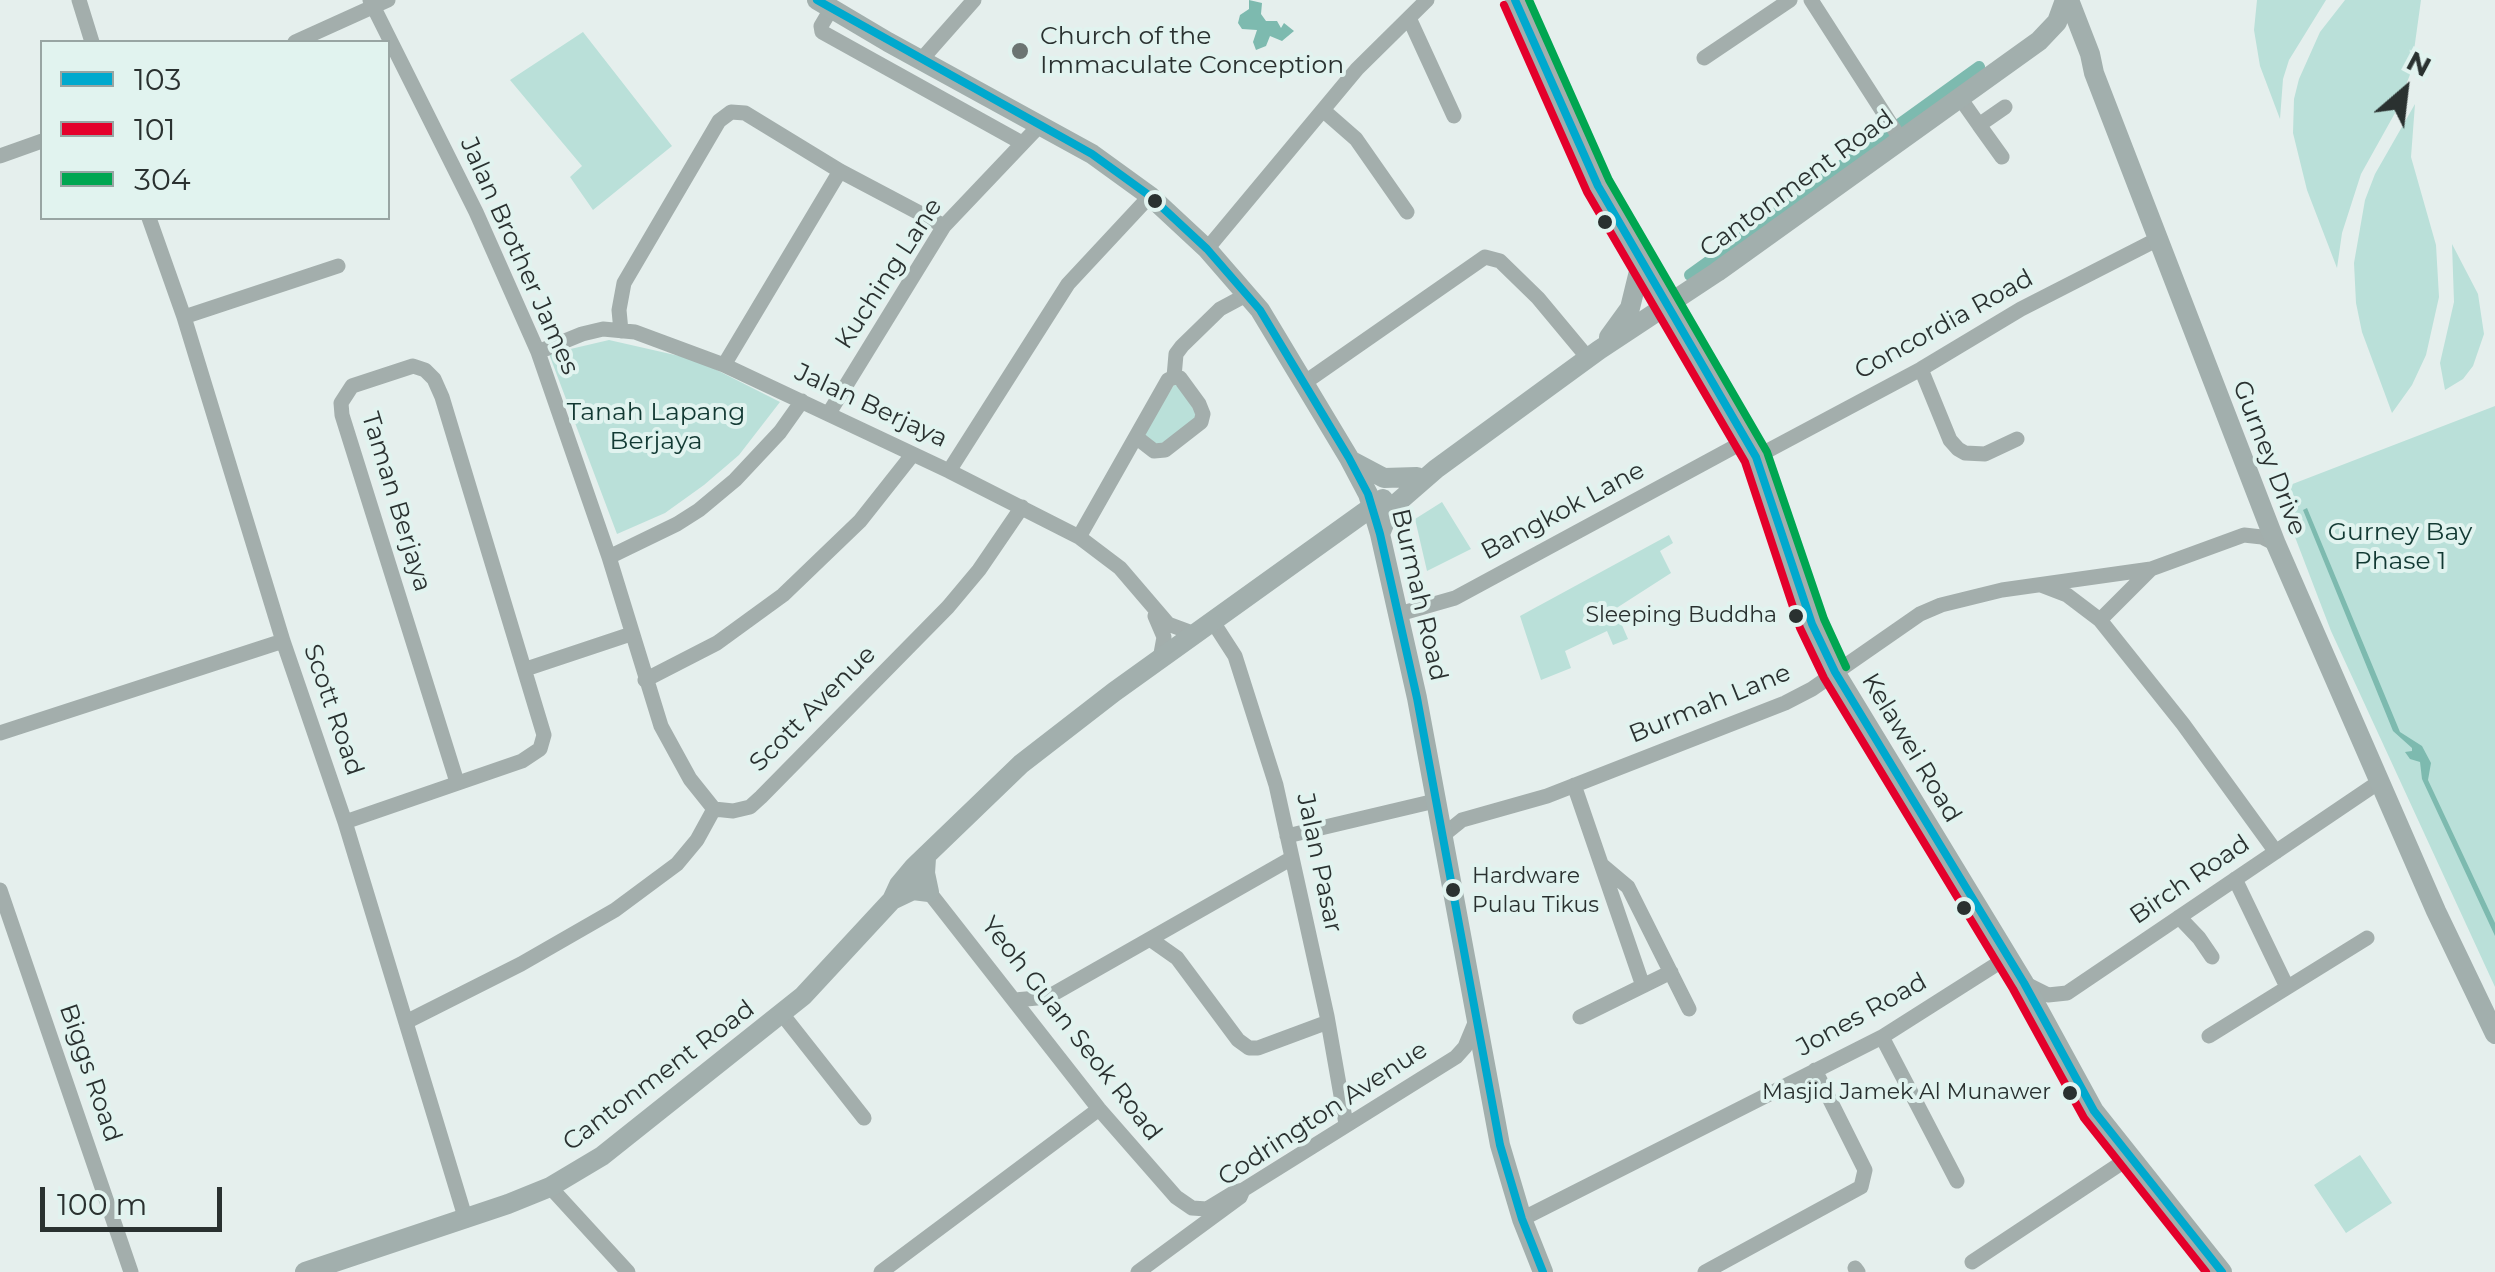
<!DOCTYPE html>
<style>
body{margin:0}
#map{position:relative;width:2495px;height:1272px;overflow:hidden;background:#e5efed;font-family:Montserrat,sans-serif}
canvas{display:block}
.legend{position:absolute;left:40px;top:40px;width:350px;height:180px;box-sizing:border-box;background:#e1f3ef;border:2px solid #98a5a3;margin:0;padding:12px 18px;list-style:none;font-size:30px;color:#2a3130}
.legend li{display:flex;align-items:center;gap:20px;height:50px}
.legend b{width:50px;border:2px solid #98a5a3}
.north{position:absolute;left:2355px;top:40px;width:100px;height:100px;-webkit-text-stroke:8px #e1f3ef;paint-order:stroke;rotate:28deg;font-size:28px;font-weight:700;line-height:40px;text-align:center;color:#2a3130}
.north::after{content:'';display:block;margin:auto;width:35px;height:45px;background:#2a3130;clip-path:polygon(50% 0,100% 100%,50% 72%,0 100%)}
.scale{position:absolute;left:40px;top:1187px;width:182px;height:45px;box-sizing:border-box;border:5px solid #2a3130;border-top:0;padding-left:12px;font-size:30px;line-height:35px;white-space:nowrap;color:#2a3130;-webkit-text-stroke:8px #e1f3ef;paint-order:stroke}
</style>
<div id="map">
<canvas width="2495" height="1272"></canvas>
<ul class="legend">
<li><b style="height:12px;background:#00a9ce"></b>103</li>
<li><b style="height:12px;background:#e4002b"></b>101</li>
<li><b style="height:12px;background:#00a651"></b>304</li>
</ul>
<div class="north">N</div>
<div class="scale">100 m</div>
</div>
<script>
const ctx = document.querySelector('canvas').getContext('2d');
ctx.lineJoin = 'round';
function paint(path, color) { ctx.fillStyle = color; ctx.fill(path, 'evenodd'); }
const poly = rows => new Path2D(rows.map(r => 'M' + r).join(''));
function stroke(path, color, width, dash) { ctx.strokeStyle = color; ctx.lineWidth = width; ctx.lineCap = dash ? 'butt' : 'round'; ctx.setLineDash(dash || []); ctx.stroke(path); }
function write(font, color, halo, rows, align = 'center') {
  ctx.font = font + ' Montserrat,sans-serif'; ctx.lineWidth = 8; ctx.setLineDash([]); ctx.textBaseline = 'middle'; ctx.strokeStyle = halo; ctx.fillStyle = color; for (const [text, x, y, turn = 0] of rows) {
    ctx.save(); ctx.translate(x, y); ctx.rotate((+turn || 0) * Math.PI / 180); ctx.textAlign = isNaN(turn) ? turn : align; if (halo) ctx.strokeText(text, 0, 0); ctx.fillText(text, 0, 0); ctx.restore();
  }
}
const green = poly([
 [2257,0,2326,0,2289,60,2283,79,2280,119,2260,66,2254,30],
 [2345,0,2421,0,2411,72,2395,113,2361,174,2342,233,2337,268,2307,190,2293,133,2294,99,2299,79,2320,32],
 [583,32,672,146,593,210,570,177,582,166,510,80],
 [2415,104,2411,157,2436,245,2439,297,2426,355,2412,385,2392,413,2362,332,2356,303,2354,263,2365,200,2375,174],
 [2452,244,2478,294,2484,334,2473,366,2463,379,2445,390,2440,363,2454,302],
 [609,340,697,360,780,402,739,455,704,485,665,513,617,534,549,354],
 [1174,385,1178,385,1197,409,1195,420,1158,446,1145,438,1144,430],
 [2495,406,2495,987,2331,631,2277,490],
 [1442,502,1471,549,1427,571,1415,519],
 [1669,535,1673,543,1660,551,1671,573,1615,609,1628,639,1613,645,1607,631,1565,651,1571,668,1541,680,1520,616],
 [2360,1155,2392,1203,2346,1233,2314,1185]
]);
const water = poly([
 [1249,0,1262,3,1261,14,1266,21,1277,21,1281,28,1284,23,1294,31,1282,41,1270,36,1266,46,1256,50,1253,42,1257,30,1242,29,1238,23,1240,15,1249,9],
 [2307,508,2400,732,2422,746,2431,763,2428,780,2495,923,2495,936,2422,779,2420,762,2410,759,2405,752,2412,751,2412,748,2393,731,2303,510]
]);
const canal = poly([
 [1690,275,1979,67]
]);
const minor = poly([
 [79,0,92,42],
 [370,0,476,212,538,352,609,557,661,726,690,779,714,809],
 [1811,0,1901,140],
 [831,9,821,26,822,32,1022,143],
 [1409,18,1454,116],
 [295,42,388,0],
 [1704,58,1790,0],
 [921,60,974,0],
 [1960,98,1979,125,2005,107],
 [1324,111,1356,139,1407,212],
 [1979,125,2002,157],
 [0,156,42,141],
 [149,218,184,317,283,641,345,822,466,1220],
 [1207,249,1357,69,1427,0],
 [184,317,338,266],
 [621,331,619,310,624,283,719,121,731,112,745,113,840,171,944,226],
 [538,352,582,334,603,329,635,332,724,365,949,471,1079,537,1120,568,1168,624,1195,634],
 [724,365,840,171],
 [1921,369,1950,440,1958,449,1965,453,1985,454,2017,439],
 [1174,377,1176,354,1182,346,1220,309,1248,294],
 [1304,383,1485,257,1500,261,1538,298,1588,358],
 [829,413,944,226,1040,125],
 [1136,437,1154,451,1165,450,1201,422,1203,414,1199,404,1180,378,1174,377],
 [1756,457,1921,369,2021,309,2158,239],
 [949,471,1068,284,1150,196],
 [1079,537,1168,380,1174,377],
 [609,557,677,524,699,510,735,480,780,432,802,401],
 [2041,585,2067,595,2100,620,2183,724,2276,852],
 [1399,614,1455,598,1747,440],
 [1155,616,1164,637,1160,659],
 [2100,620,2150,570],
 [1213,622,1235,656,1276,785,1327,1016,1346,1124],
 [526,669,631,634],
 [645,680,717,643,783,595,860,521,913,454],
 [0,733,283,641],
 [1574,785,1643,986],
 [714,809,733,811,750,807,761,797,948,607,979,570,1022,507],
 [345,822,522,761,540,749,544,735,442,397,434,379,425,370,413,366,352,386,341,403,342,415,457,782],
 [1287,836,1435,801],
 [1441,837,1462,820,1547,796,1785,703,1812,689,1920,614,1941,605,2002,590,2151,569,2244,535,2262,537,2276,544],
 [1603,866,1628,887,1689,1009],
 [2235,879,2287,987],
 [0,890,131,1272],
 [929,892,1099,1109,1176,1197,1192,1208,1207,1209,1235,1192,1243,1190],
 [2179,917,2199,938,2212,957],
 [1150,939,1177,958,1238,1040,1249,1048,1258,1048,1328,1022],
 [2026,984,2048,995,2067,993,2379,782],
 [1015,1000,1048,997,1292,858],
 [782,1014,864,1118],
 [1580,1017,1671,972],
 [406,1022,521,964,615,910,677,864,697,840,714,809],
 [2209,1036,2367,938],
 [1882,1037,1957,1181],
 [550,1187,628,1272],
 [1522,1219,1882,1037,2008,957],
 [1972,1262,2129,1158],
 [1855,1268,1858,1272],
 [881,1272,1099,1109],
 [1138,1272,1240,1197,1243,1190,1456,1057,1465,1047,1475,1023],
 [1705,1272,1861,1187,1865,1170,1815,1070]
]);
const major = poly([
 [817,0,888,42,1092,154,1150,196,1207,249,1260,310,1349,458,1368,494,1380,534,1417,698,1500,1145,1522,1219,1543,1272],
 [1515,0,1598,186,1756,457,1812,624,1835,672,2024,983,2094,1111,2222,1272],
 [2069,0,2090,54,2094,73,2276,544,2436,911,2495,1034],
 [1609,337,1630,308,1641,263],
 [1350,460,1384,478,1417,477],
 [1380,534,1390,509,1436,469,1599,350,1717,272,2039,41,2057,22,2065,0],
 [893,898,899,885,914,867,1021,764,1114,692,1383,499],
 [305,1272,508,1204,550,1187,602,1156,803,996,892,900,913,890,929,892,925,873,926,858]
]);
const bus1 = poly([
 [817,0,1092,154,1150,196,1207,249,1260,310,1349,458,1368,494,1380,534,1417,698,1500,1145,1522,1219,1543,1272],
 [1515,0,1598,186,1756,457,1812,624,1835,672,2024,983,2094,1111,2222,1272]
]);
const bus2 = poly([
 [1504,5,1587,192,1745,462,1800,628,1824,678,2013,989,2084,1118,2206,1272]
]);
const bus3 = poly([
 [1529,0,1609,180,1767,452,1824,619,1846,667]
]);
const markers = [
 [1020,51,10,"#6b7472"],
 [1155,201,9,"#2a3130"],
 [1605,222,9,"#2a3130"],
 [1796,616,9,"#2a3130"],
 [1453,890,9,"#2a3130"],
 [1964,908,9,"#2a3130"],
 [2070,1093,9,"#2a3130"]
];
const busNames = [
 ["Sleeping Buddha",1777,616],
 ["Hardware",1472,877,"left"],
 ["Pulau Tikus",1472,906,"left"],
 ["Masjid Jamek Al Munawer",2051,1093]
];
const poiNames = [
 ["Church of the",1040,37],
 ["Immaculate Conception",1040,66]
];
const streetNames = [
 ["Cantonment Road",1797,184,-36],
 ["Jalan Brother James",519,256,66],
 ["Kuching Lane",889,274,-57],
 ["Concordia Road",1944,325,-29],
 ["Jalan Berjaya",871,406,25],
 ["Gurney Drive",2269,458,69],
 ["Taman Berjaya",396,502,73],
 ["Bangkok Lane",1563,511,-28],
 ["Burmah Road",1419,595,77],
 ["Burmah Lane",1710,704,-22],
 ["Scott Avenue",813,709,-45],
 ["Scott Road",333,710,71],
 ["Kelawei Road",1911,748,59],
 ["Jalan Pasar",1319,863,78],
 ["Birch Road",2190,880,-34],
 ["Jones Road",1862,1015,-29],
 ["Yeoh Guan Seok Road",1071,1029,52],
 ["Biggs Road",90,1073,71],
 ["Cantonment Road",659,1076,-37],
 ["Codrington Avenue",1323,1114,-33]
];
const parkNames = [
 ["Tanah Lapang",656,413],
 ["Berjaya",656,442],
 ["Gurney Bay",2400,533],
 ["Phase 1",2400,562]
];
paint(green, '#bae0d9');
paint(water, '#7dbaaf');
stroke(canal, '#7dbaaf', 12);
stroke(minor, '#a3aeac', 15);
stroke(major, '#a2afad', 20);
stroke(bus1, '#00a9ce', 8);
stroke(bus2, '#e4002b', 8);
stroke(bus3, '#00a651', 8);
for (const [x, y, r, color] of markers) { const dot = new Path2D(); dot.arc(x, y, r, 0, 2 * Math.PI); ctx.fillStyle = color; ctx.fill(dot); stroke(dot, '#e1f3ef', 4); }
write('22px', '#2a3130', '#e1f3ef', busNames, 'right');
write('25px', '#2a3130', '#e1f3ef', poiNames, 'left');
write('25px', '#2a3130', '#e1f3ef', streetNames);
write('25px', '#123933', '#e1f3ef', parkNames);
</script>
